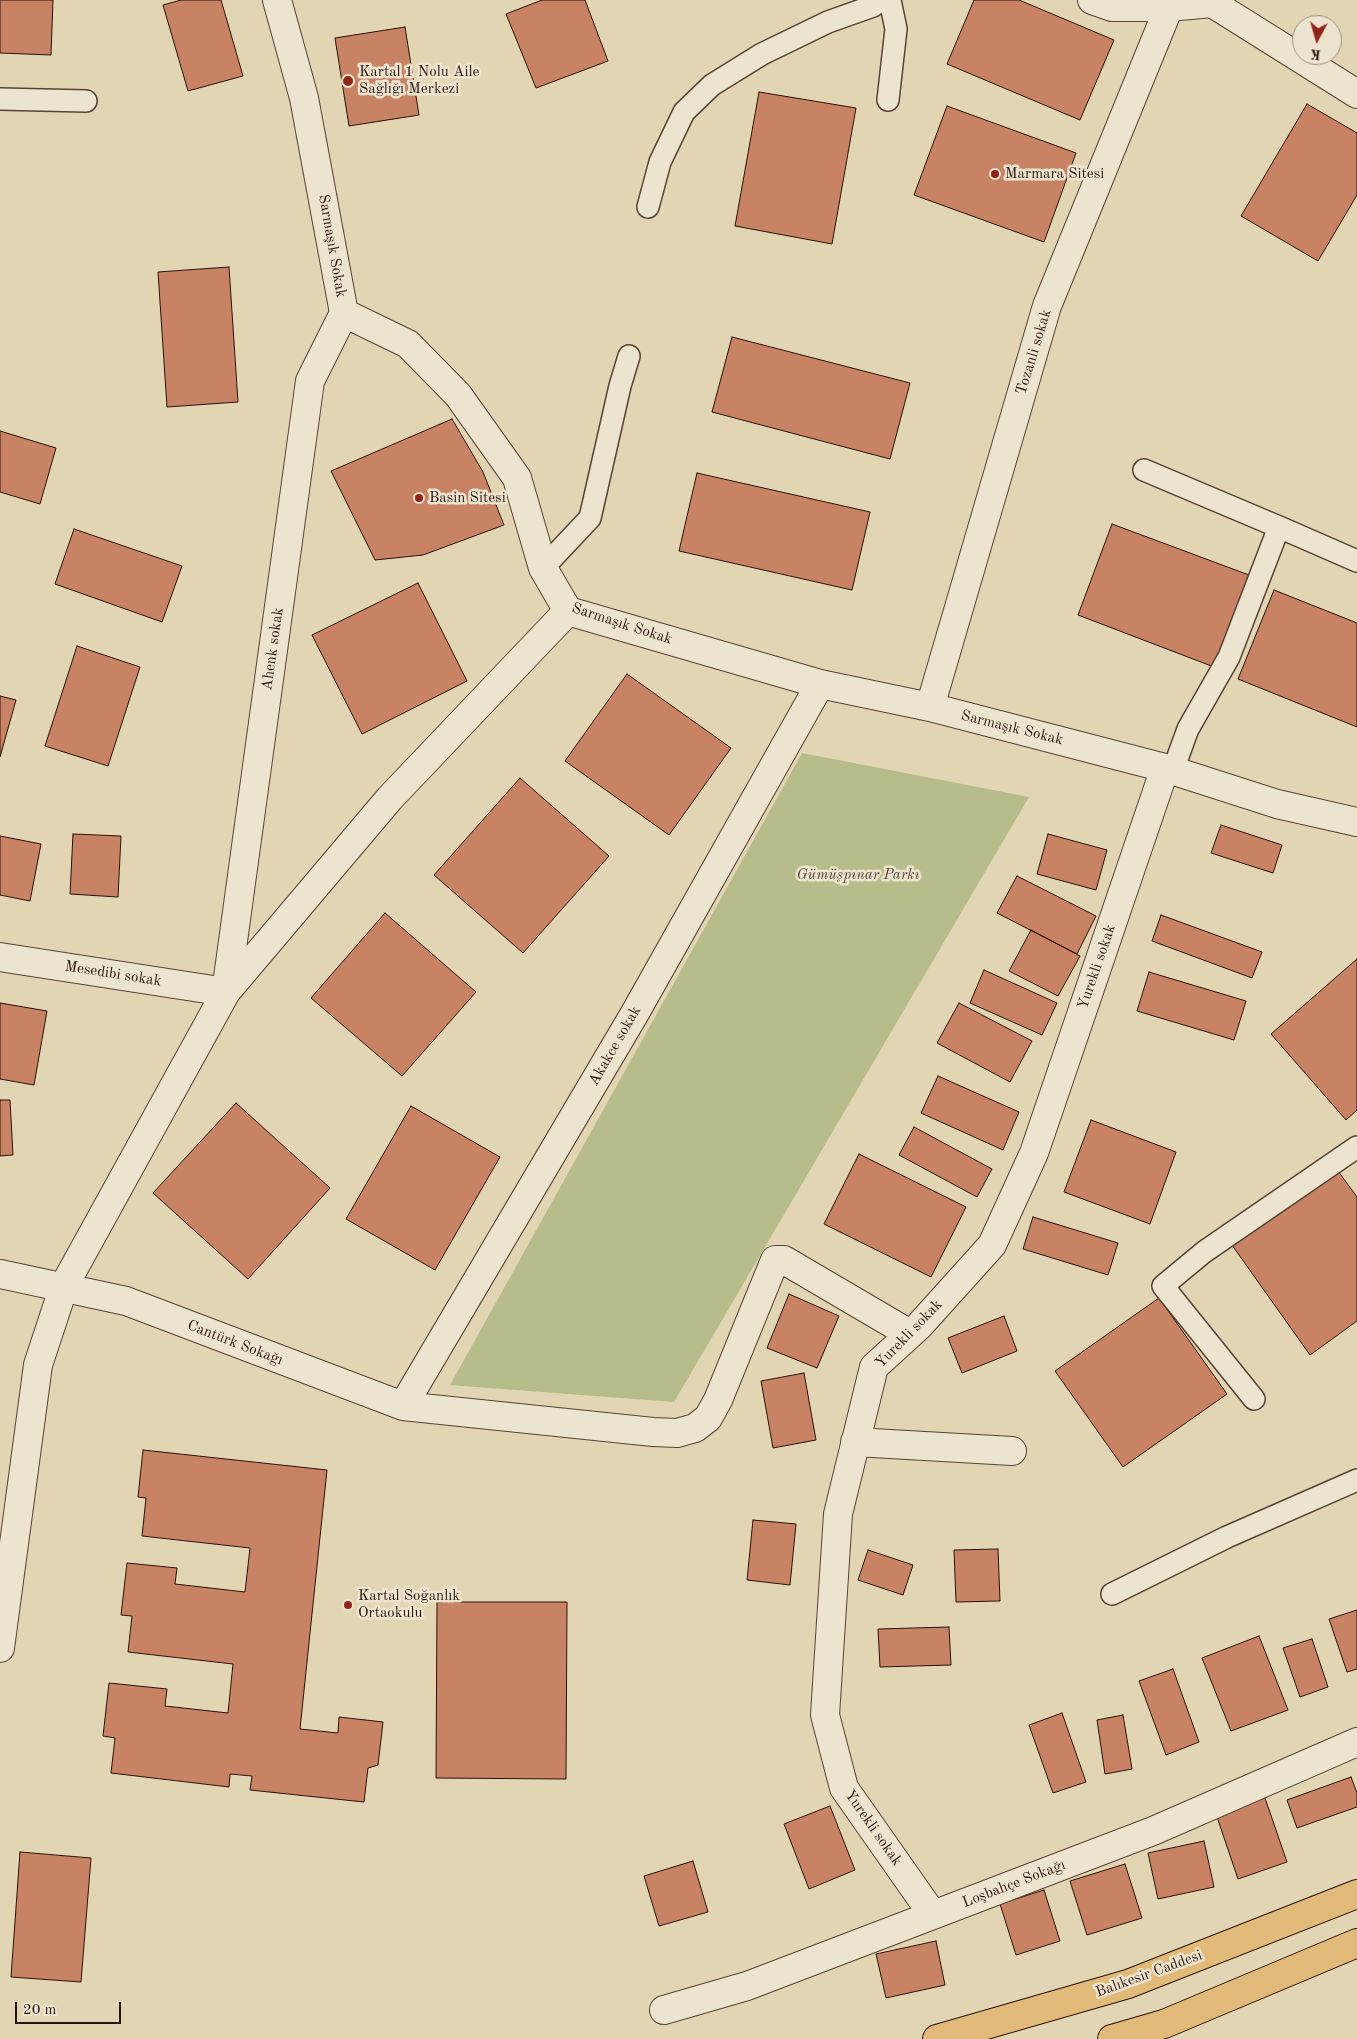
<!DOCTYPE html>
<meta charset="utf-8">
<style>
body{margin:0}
#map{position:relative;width:1357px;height:2039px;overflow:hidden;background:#e2d5b3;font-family:"Old Standard TT",serif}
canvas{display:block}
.north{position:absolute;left:1292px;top:15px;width:50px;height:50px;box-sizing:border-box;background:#ece4ce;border:1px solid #9e9080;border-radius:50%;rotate:186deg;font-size:14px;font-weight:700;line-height:20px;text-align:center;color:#28120b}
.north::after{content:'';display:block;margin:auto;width:18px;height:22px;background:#8f2418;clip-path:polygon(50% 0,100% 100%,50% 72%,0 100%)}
.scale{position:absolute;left:15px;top:2002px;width:106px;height:22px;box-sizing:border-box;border:2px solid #28120b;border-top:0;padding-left:6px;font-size:15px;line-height:18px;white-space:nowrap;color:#28120b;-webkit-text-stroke:4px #ece4ce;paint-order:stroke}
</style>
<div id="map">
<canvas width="1357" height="2039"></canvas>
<div class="north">K</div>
<div class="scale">20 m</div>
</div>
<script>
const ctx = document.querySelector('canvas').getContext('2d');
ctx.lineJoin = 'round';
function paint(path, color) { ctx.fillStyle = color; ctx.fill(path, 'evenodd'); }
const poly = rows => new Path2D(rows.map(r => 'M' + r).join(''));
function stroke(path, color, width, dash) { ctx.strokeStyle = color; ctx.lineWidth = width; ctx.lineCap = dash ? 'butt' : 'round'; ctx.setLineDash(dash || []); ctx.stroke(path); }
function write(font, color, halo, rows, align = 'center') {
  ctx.font = font + ' "Old Standard TT",serif'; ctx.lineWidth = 5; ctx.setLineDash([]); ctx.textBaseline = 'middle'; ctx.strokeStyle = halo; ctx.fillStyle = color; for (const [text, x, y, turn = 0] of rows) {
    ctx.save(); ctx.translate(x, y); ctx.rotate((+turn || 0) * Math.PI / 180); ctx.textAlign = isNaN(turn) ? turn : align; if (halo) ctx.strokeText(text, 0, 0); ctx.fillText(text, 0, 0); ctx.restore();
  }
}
const green = poly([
 [802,753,1029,797,674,1402,450,1385]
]);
const building = poly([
 [0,0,53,0,51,55,0,53,0,0],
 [181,0,221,0,243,76,188,91,163,5,181,0],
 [542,0,585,0,608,61,536,88,506,14,542,0],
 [974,0,1019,0,1114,40,1080,120,947,64,974,0],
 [405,27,419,115,349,126,335,38,405,27],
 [759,92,856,108,832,244,735,226,759,92],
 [1307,104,1357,133,1357,195,1318,261,1241,216,1307,104],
 [947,106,1076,153,1044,242,914,195,947,106],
 [229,267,238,402,167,407,158,272,229,267],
 [732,337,910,383,890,459,712,412,732,337],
 [452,419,483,472,504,525,423,555,375,560,331,471,452,419],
 [0,431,56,448,40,504,0,492,0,431],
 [697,473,870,512,852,590,679,551,697,473],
 [1112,524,1249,575,1214,667,1078,615,1112,524],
 [74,529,182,566,162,622,55,584,74,529],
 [418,583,467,681,362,734,312,635,418,583],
 [1274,590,1357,623,1357,727,1238,679,1274,590],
 [77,646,140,667,108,766,45,746,77,646],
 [627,674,731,748,669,835,565,761,627,674],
 [0,696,16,700,0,757,0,696],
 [520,778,609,856,523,953,434,875,520,778],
 [1221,825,1282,845,1273,873,1211,853,1221,825],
 [73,834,121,836,118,897,70,894,73,834],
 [1048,834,1107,850,1096,890,1037,874,1048,834],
 [0,836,41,844,30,901,0,895,0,836],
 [1017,876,1096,916,1077,954,997,913,1017,876],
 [385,913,476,992,402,1076,311,998,385,913],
 [1161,915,1262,952,1252,978,1152,941,1161,915],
 [1031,930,1080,956,1058,996,1009,971,1031,930],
 [1357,959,1357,1110,1346,1120,1271,1034,1357,959],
 [984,970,1057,1003,1042,1035,970,1003,984,970],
 [1149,972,1246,1001,1234,1040,1137,1011,1149,972],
 [0,1003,47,1011,34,1085,0,1079,0,1003],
 [959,1003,1032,1041,1010,1082,937,1043,959,1003],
 [938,1076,1019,1112,1003,1150,921,1113,938,1076],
 [0,1100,10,1100,13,1155,0,1156,0,1100],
 [236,1103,330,1188,248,1279,153,1193,236,1103],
 [411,1106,500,1157,435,1270,346,1219,411,1106],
 [1091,1120,1176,1152,1150,1224,1064,1192,1091,1120],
 [914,1127,992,1169,977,1197,899,1155,914,1127],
 [859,1154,966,1207,931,1277,824,1224,859,1154],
 [1338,1171,1357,1197,1357,1321,1310,1355,1232,1245,1338,1171],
 [1033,1217,1118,1243,1108,1275,1023,1249,1033,1217],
 [789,1294,839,1316,817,1368,767,1348,789,1294],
 [1159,1298,1227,1394,1123,1467,1055,1371,1159,1298],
 [1004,1316,1017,1351,962,1373,948,1338,1004,1316],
 [804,1373,816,1440,773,1448,761,1381,804,1373],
 [143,1450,327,1470,300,1729,338,1733,339,1717,383,1722,378,1765,368,1768,364,1802,250,1790,252,1776,230,1774,229,1787,111,1773,115,1738,103,1736,109,1683,167,1689,165,1706,228,1713,233,1664,128,1652,132,1616,121,1615,127,1563,177,1568,175,1584,245,1592,250,1548,142,1536,146,1498,138,1497,143,1450],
 [753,1520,796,1524,790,1585,747,1580,753,1520],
 [998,1549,1000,1601,956,1602,954,1550,998,1549],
 [868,1550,913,1565,903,1595,858,1580,868,1550],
 [437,1602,567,1602,566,1779,436,1778,437,1602],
 [1357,1610,1357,1669,1347,1672,1329,1619,1357,1610],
 [949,1627,951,1665,880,1667,878,1629,949,1627],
 [1259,1636,1288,1710,1231,1731,1202,1658,1259,1636],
 [1312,1639,1328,1687,1300,1697,1283,1648,1312,1639],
 [1173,1669,1199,1742,1166,1755,1139,1681,1173,1669],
 [1062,1713,1086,1782,1053,1793,1029,1725,1062,1713],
 [1123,1715,1132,1769,1105,1774,1097,1720,1123,1715],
 [1351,1777,1357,1793,1357,1807,1297,1828,1287,1800,1351,1777],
 [1265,1798,1287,1862,1238,1879,1216,1814,1265,1798],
 [830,1806,855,1870,809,1889,784,1824,830,1806],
 [1204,1841,1214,1887,1158,1899,1148,1853,1204,1841],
 [20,1852,91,1858,81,1982,11,1977,20,1852],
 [693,1861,708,1912,659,1926,644,1876,693,1861],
 [1125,1864,1142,1918,1087,1935,1070,1881,1125,1864],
 [1044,1890,1060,1941,1016,1955,1000,1904,1044,1890],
 [936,1941,945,1985,886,1998,876,1954,936,1941]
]);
const lane = poly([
 [0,99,86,101],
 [888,100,896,29,890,0],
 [648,207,660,162,684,112,712,85,762,54,828,22,873,6,882,0],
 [1144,470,1279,527],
 [543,568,590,518,620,386,629,356],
 [1173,770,1188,729,1229,657,1279,527,1357,561],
 [1254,1399,1163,1286,1204,1252,1357,1147],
 [1112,1594,1227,1537,1357,1480]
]);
const street = poly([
 [277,0,304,98,344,313,408,344,458,395,517,478,543,568,568,611,820,684,930,707,1165,768,1277,804,1357,822],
 [1092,0,1112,7,1169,7,1212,3,1216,0],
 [1212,3,1357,94],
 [930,707,1047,306,1169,7],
 [0,957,226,992,310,381,344,313],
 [0,1274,126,1301,403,1406,653,1432,677,1433,695,1428,708,1418,718,1400,775,1260,784,1260,910,1334],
 [403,1406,635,1013,820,684],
 [855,1442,1012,1451],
 [0,1648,38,1365,64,1286,226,992,390,798,568,611],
 [933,1915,844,1788,825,1715,838,1514,874,1367,919,1326,992,1245,1034,1153,1165,768],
 [664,2010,747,1986,1153,1831,1357,1742]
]);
const primary = poly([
 [937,2039,1128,1984,1357,1894],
 [1112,2039,1164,2024,1357,1943]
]);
const markers = [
 [348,81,6,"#8f2418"],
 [995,174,5,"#8f2418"],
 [419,498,5,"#8f2418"],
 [348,1605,5,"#8f2418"]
];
const poiNames = [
 ["Kartal 1 Nolu Aile",359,72],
 ["Sağlığı Merkezi",359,89],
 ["Marmara Sitesi",1005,174],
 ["Basin Sitesi",429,498],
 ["Kartal Soğanlık",358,1596],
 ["Ortaokulu",358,1613]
];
const streetNames = [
 ["Sarmaşık Sokak",332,246,80],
 ["Tozanli sokak",1034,352,-73],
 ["Sarmaşık Sokak",622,624,18],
 ["Ahenk sokak",273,649,-82],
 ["Sarmaşık Sokak",1012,728,14],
 ["Yurekli sokak",1097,967,-71],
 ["Mesedibi sokak",113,974,9],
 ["Akakce sokak",615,1046,-60],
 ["Yurekli sokak",909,1334,-46],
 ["Cantürk Sokağı",235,1343,21],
 ["Yurekli sokak",873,1828,55],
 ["Loşbahçe Sokağı",1014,1884,-21],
 ["Balıkesir Caddesi",1149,1974,-20]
];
const parkNames = [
 ["Gümüşpınar Parkı",858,875]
];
paint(green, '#b6bc8a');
paint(building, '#c88264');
stroke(building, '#28120b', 1);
stroke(lane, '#564335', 24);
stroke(street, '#564335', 30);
stroke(primary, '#28120b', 30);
stroke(lane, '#ece4ce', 21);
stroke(street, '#ece4ce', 28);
stroke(primary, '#e1ba7a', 28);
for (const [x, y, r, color] of markers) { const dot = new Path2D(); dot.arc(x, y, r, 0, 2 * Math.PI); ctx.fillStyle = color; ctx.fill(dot); stroke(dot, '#ece4ce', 2); }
write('15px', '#28120b', '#ece4ce', poiNames, 'left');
write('15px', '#28120b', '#ece4ce', streetNames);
write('italic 15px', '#534531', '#ece4ce', parkNames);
</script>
